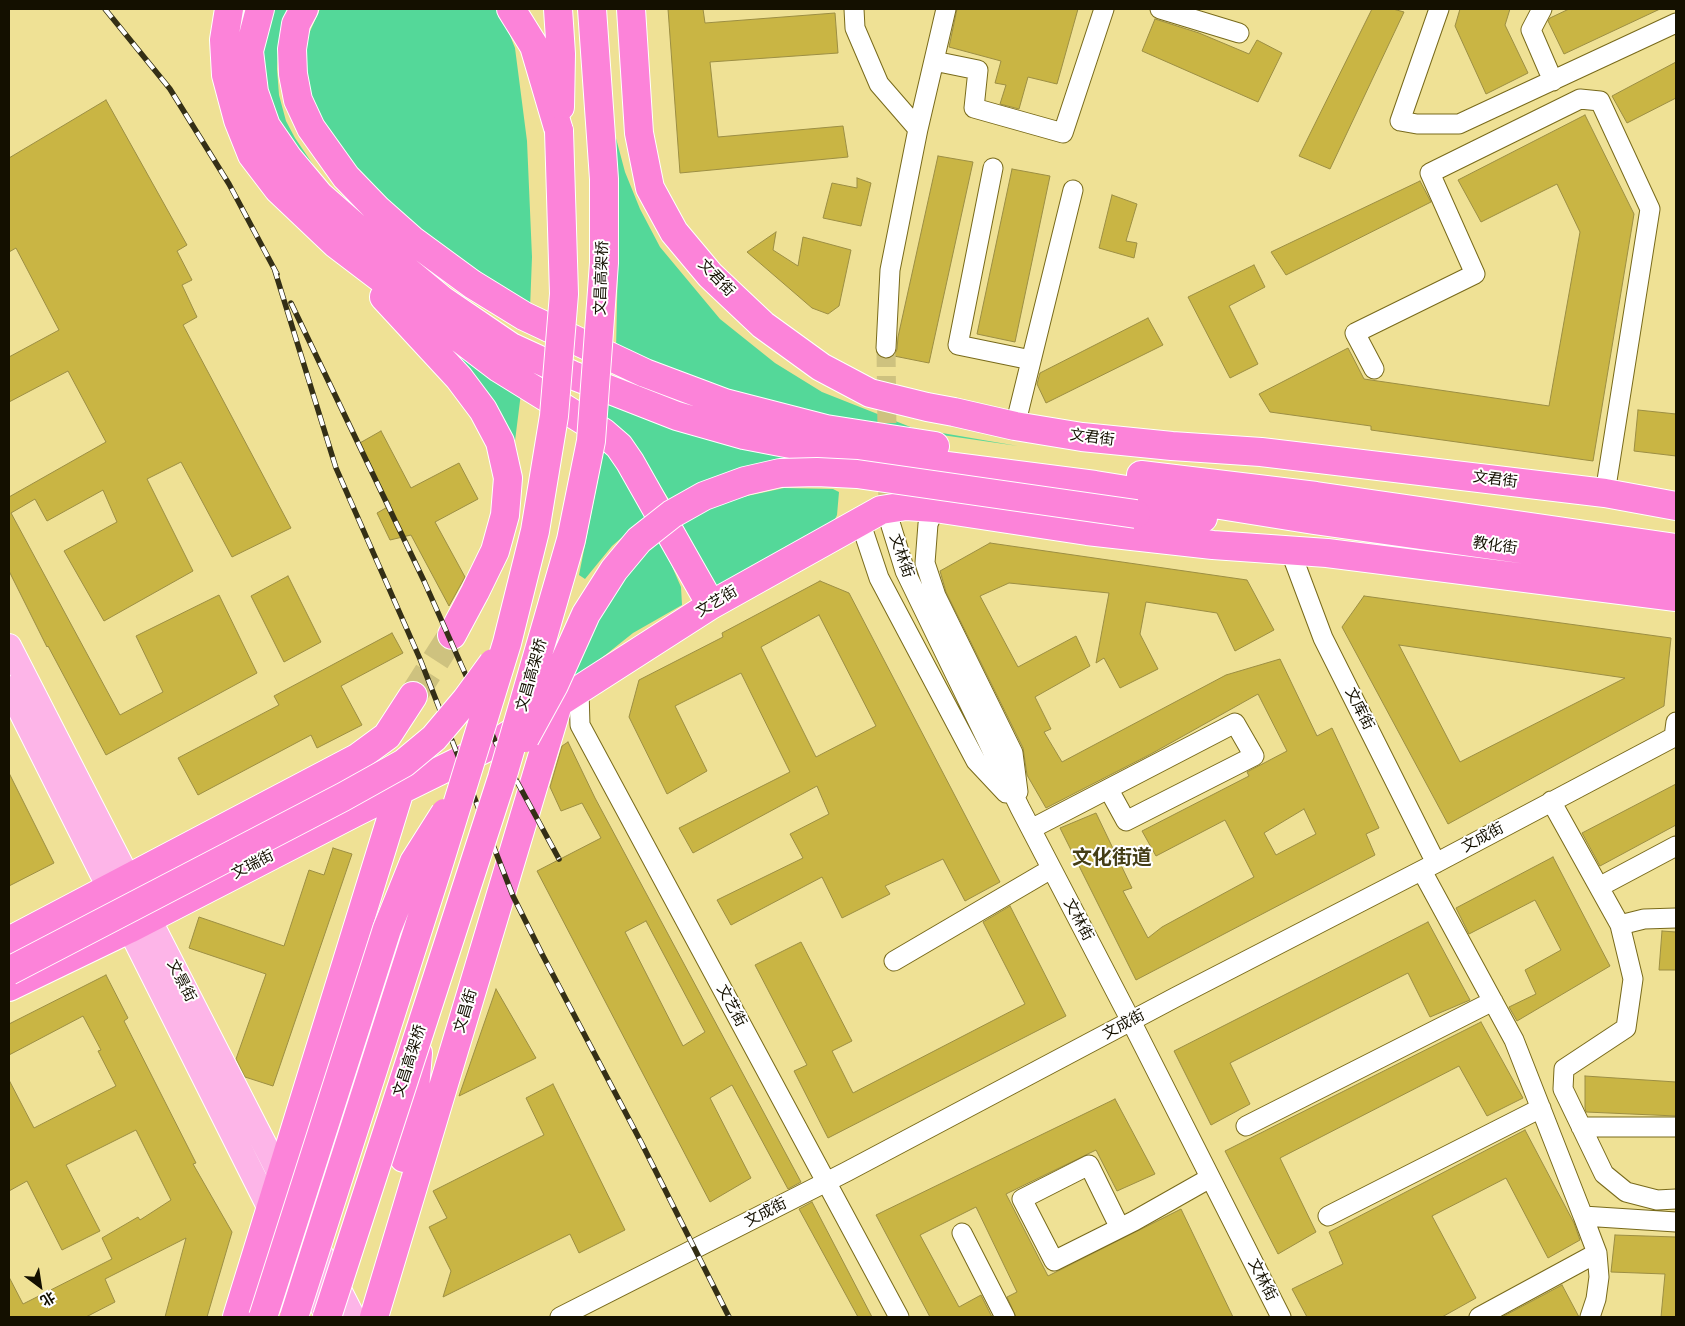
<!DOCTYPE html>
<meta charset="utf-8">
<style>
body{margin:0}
#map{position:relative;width:1685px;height:1326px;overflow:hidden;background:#efe195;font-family:"Space Grotesk","Noto Sans SC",sans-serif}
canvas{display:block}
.frame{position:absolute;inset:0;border:10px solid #141000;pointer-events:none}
.north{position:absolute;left:15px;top:1261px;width:50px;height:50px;-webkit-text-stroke:4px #fff;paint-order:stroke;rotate:149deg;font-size:14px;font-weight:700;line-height:20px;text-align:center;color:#141000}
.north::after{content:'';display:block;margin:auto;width:18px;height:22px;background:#141000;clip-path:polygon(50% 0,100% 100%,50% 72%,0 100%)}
</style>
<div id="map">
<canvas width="1685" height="1326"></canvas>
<div class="frame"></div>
<div class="north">北</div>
</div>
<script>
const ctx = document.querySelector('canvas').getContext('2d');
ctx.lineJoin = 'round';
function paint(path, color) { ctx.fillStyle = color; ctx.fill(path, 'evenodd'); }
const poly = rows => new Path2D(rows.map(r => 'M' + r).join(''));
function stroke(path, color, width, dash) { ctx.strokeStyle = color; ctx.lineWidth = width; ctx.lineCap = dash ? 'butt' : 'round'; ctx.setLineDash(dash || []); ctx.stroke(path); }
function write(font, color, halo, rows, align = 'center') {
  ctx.font = font + ' "Space Grotesk","Noto Sans SC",sans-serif'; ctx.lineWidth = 4; ctx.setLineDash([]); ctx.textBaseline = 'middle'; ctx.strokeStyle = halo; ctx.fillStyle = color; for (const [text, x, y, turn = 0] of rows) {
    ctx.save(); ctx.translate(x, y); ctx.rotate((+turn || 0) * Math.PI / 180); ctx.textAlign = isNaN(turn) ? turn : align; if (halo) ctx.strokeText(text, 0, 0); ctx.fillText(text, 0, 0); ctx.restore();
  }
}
const green = poly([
 [272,9,289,9,285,16,278,48,277,69,279,95,286,121,295,138,318,172,293,145,275,114,266,86,263,57,267,29],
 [320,9,497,9,504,20,515,48,527,141,532,257,530,309,500,293,367,188,310,105,303,47],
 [613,127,625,172,640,209,660,247,720,319,775,363,822,392,913,428,1018,446,838,420,758,404,616,350,618,259],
 [433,337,485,373,521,393,512,465],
 [609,401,862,467,670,501,640,456,606,420],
 [604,449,622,468,649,514,612,546,585,579,579,575],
 [784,488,833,489,839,492,837,515,830,529,715,591,688,539,681,522,700,511,729,500],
 [660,539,681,587,682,605,633,633,564,688,580,633,627,569]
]);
const building = poly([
 [668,9,703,9,705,23,835,13,838,53,710,62,718,137,843,126,848,157,680,173,668,9],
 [957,9,1078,9,1057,84,1028,77,1019,109,1000,104,1006,85,995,83,1001,61,949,47,957,9],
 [1372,9,1393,9,1404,12,1330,169,1299,156,1372,9],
 [1460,9,1510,9,1505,25,1528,73,1486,94,1455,26,1460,9],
 [1569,9,1660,9,1564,54,1548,21,1550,18,1569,9],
 [1155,19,1199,33,1249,54,1257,40,1282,53,1258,102,1142,51,1155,19],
 [1676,62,1676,98,1627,123,1612,96,1676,62],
 [106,100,187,245,177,251,192,280,182,285,197,317,183,325,291,528,232,557,181,462,147,479,193,571,104,621,64,551,117,522,103,490,47,521,35,499,11,513,120,715,163,692,136,636,219,595,257,673,106,755,48,646,47,647,9,571,9,497,106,442,68,371,9,402,9,357,59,330,16,248,9,252,9,158,106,100],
 [1585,115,1634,214,1593,461,1371,430,1371,426,1270,412,1259,394,1348,348,1364,379,1549,406,1580,232,1557,184,1481,222,1458,180,1585,115],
 [938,156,973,162,929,363,894,356,897,349,898,337,938,156],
 [1012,169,1050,176,1015,342,977,334,1012,169],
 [857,178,871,183,861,226,823,218,832,183,857,188,857,178],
 [1420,181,1431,202,1286,275,1271,252,1420,181],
 [1112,195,1137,204,1126,241,1137,243,1134,258,1099,248,1112,195],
 [776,232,773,250,798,266,803,237,851,250,839,306,828,314,812,308,747,252,776,232],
 [1254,265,1265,287,1229,306,1258,364,1230,378,1188,297,1254,265],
 [1148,318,1163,345,1046,403,1037,384,1040,373,1148,318],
 [1638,410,1676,414,1676,456,1634,451,1638,410],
 [381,431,411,488,459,463,478,499,435,522,465,577,449,606,411,535,390,540,377,513,391,505,358,444,381,431],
 [990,543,1247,580,1274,630,1235,651,1217,613,1146,602,1140,634,1158,669,1120,688,1104,658,1096,663,1109,593,1009,583,980,596,1018,667,1076,636,1090,666,1035,697,1051,729,1044,732,1062,762,1226,675,1280,659,1317,736,1332,728,1379,828,1366,834,1375,855,1136,980,1060,828,1096,813,1132,888,1123,891,1148,938,1162,927,1254,877,1225,820,1156,856,1142,831,1249,776,1247,772,1287,751,1258,694,1151,754,1046,808,1027,775,1023,748,946,592,940,571,990,543],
 [1304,809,1316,834,1276,855,1264,833,1304,809],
 [288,576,321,642,284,662,251,596,288,576],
 [820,581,849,593,1000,882,965,901,943,859,885,886,890,894,842,918,822,877,731,925,717,900,803,858,790,834,829,814,817,786,693,853,679,828,790,772,741,673,675,706,707,771,667,794,629,717,639,680,723,637,722,633,820,581],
 [819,615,876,726,816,757,761,647,819,615],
 [1364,596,1671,638,1664,706,1448,824,1342,627,1364,596],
 [1399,645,1625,678,1460,762,1399,645],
 [392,633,403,653,341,686,362,725,317,748,311,735,198,795,178,758,279,705,274,696,392,633],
 [568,742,595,798,801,1182,788,1189,732,1085,710,1098,751,1178,710,1202,537,871,601,838,582,803,561,811,550,787,562,746,568,742],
 [646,921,705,1032,683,1046,625,932,646,921],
 [9,773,54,863,9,886,9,773],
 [1676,784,1676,825,1600,866,1582,833,1676,784],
 [333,848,352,854,273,1086,245,1077,236,1059,266,974,189,948,199,917,284,946,309,870,324,875,333,848],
 [1553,857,1610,966,1517,1021,1509,1007,1536,994,1525,970,1561,950,1535,900,1469,934,1456,908,1553,857],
 [1010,906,1066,1016,828,1138,794,1071,807,1065,755,965,801,942,852,1041,832,1051,853,1093,1025,1004,983,922,1010,906],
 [1428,922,1470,1000,1430,1017,1408,973,1230,1063,1250,1104,1211,1125,1174,1051,1428,922],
 [1662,931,1676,932,1676,970,1659,970,1662,931],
 [106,975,128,1018,124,1021,196,1163,193,1164,232,1232,207,1317,165,1317,186,1238,105,1279,115,1302,86,1317,9,1317,9,1277,23,1304,112,1259,102,1238,138,1217,140,1220,171,1200,136,1130,66,1165,100,1231,62,1250,27,1181,9,1191,9,1080,34,1128,116,1086,98,1051,101,1050,83,1016,9,1055,9,1024,106,975],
 [496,989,536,1058,459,1096,496,989],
 [1481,1022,1523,1098,1487,1116,1459,1066,1280,1158,1316,1232,1278,1254,1225,1151,1481,1022],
 [1585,1076,1676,1082,1676,1116,1586,1112,1585,1108,1585,1076],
 [553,1084,625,1230,579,1253,570,1234,443,1297,451,1271,429,1227,447,1218,433,1191,544,1135,526,1098,553,1084],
 [1115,1099,1155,1174,1117,1191,1096,1150,1006,1194,1048,1276,1181,1209,1233,1317,1016,1317,1007,1297,1017,1292,976,1207,920,1235,959,1307,981,1295,992,1317,930,1317,876,1215,1115,1099],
 [1525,1130,1574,1223,1580,1240,1548,1258,1506,1178,1432,1216,1476,1298,1442,1317,1307,1317,1292,1289,1343,1264,1329,1232,1525,1130],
 [812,1202,872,1317,858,1317,799,1209,812,1202],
 [1615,1235,1676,1237,1676,1317,1661,1317,1665,1274,1611,1272,1615,1235],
 [1562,1285,1579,1317,1502,1317,1562,1285]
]);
const minorTunnel = poly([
 [886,348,888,516]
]);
const highwayTunnel = poly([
 [413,696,452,635]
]);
const minor = poly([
 [854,9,855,28,879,84,918,129],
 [1160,9,1239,33],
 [1439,9,1400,121,1417,124,1459,124,1676,23],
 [1542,9,1531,30,1553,81],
 [934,61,978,70,974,108,1063,133,1104,9],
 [993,168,958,345,1031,360],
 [886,348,890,270,918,129,946,9],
 [1374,369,1355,333,1475,274,1430,173,1580,99,1600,101,1650,209,1605,493],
 [1015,426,1073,190],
 [935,508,928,524,925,563,936,596,1013,753,1018,792],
 [888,516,905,571,1020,808,1131,1021,1281,1317],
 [860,521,879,578,976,761,1006,793],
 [1290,550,1323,638,1436,863],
 [579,690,580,725,899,1317],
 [1551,801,1620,925,1633,979,1626,1028,1564,1069,1563,1089,1604,1174,1626,1192,1657,1200,1676,1199],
 [1031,829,1235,723,1254,756,1126,821,1109,790],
 [1422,871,1514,1040,1583,1216,1676,1222],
 [1599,887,1676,846],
 [1620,925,1644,919,1676,918],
 [894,961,1051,869],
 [1246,1126,1493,1001],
 [1581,1127,1676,1127],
 [1328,1216,1541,1108],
 [1583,1216,1597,1253,1599,1277,1596,1299,1590,1317],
 [1120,1228,1089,1165,1022,1199,1054,1261,1134,1221,1210,1178],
 [962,1233,1005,1317],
 [560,1317,846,1172,1176,997,1436,863,1674,737,1676,722],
 [1479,1317,1597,1253]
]);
const major = poly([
 [9,646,353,1317],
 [9,688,270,1209,328,1317]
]);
const highway = poly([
 [229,9,224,40,226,75,238,120,252,155,278,189,336,244,499,368,604,433,619,446,630,462,711,605],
 [260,9,249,51,254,92,266,126,288,158,319,195,383,251,442,300,511,347,572,375,677,416,744,435,822,450,1095,485,1314,520,1676,571],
 [304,9,296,24,292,49,293,74,298,100,311,128,346,177,377,209,412,240,472,284,524,316,645,373,725,403,826,429,935,446],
 [511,9,534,46,559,131],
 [558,9,561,54,560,107],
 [631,9,639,133,650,188,674,232,710,275,763,325,821,367,870,393,927,407,954,412,1015,426,1082,437,1172,446,1261,452,1605,493,1676,506],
 [384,297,459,378,483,410,500,442,508,478,505,515,495,551,475,592,452,635],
 [1141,475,1316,496,1676,548],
 [1136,514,1178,518,1203,518],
 [9,941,357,758,387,736,413,696],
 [9,987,129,929,356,812,496,743,711,605,881,510,906,506,935,508,1087,531,1213,545,1327,553,1676,597],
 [404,1158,411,1136,418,1053],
 [237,1317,400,790],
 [374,1317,558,704]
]);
const rail = poly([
 [105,9,170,89,229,184,277,274],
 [274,268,336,468,420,659,513,896,542,954,641,1142,729,1317],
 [291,303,424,581,496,743,559,859]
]);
const highwayBridge = poly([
 [525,738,554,685,586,614,614,570,639,540,672,514,704,496,745,481,780,473,817,472,857,474,1136,514],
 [9,971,343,797,404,763,434,738,466,700,493,663],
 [263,1317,387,929,414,862,445,813],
 [294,1317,437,870,507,643,535,531,554,416,564,294,559,131],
 [327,1317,502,778,571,540,591,441,604,263,604,179,592,9]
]);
const streetNames = [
 ["文昌高架桥",602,278,-88],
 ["文君街",716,278,46],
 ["文君街",1092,438,7],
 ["文君街",1495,480,7],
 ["教化街",1495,546,8],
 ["文林街",901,556,71],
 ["文艺街",717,602,-31],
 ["文昌高架桥",532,675,-74],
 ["文库街",1359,709,63],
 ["文成街",1483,838,-28],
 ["文瑞街",253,865,-27],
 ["文林街",1078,920,62],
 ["文景街",181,981,63],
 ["文艺街",731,1006,62],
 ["文昌街",466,1011,-73],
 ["文成街",1124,1025,-28],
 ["文昌高架桥",410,1061,-72],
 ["文成街",766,1213,-27],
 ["文林街",1262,1280,63]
];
const districtNames = [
 ["文化街道",1112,859]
];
paint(green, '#54d899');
paint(building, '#c9b544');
stroke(building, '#9c8e43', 1);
stroke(minorTunnel, '#cec27f', 19, [19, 9]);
stroke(highwayTunnel, '#cec27f', 28, [28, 14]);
stroke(minor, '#786a1b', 21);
stroke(major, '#fff', 26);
stroke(highway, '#fff', 30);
stroke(minor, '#fff', 19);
stroke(major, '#fdb5e8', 24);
stroke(highway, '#fc83d9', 28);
stroke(rail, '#342f16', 5.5);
stroke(rail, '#fff', 4, [11]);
stroke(highwayBridge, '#fff', 30, []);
stroke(highwayBridge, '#fc83d9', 28);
write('15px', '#141000', '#fff', streetNames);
write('bold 20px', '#443d15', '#fff', districtNames);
</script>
